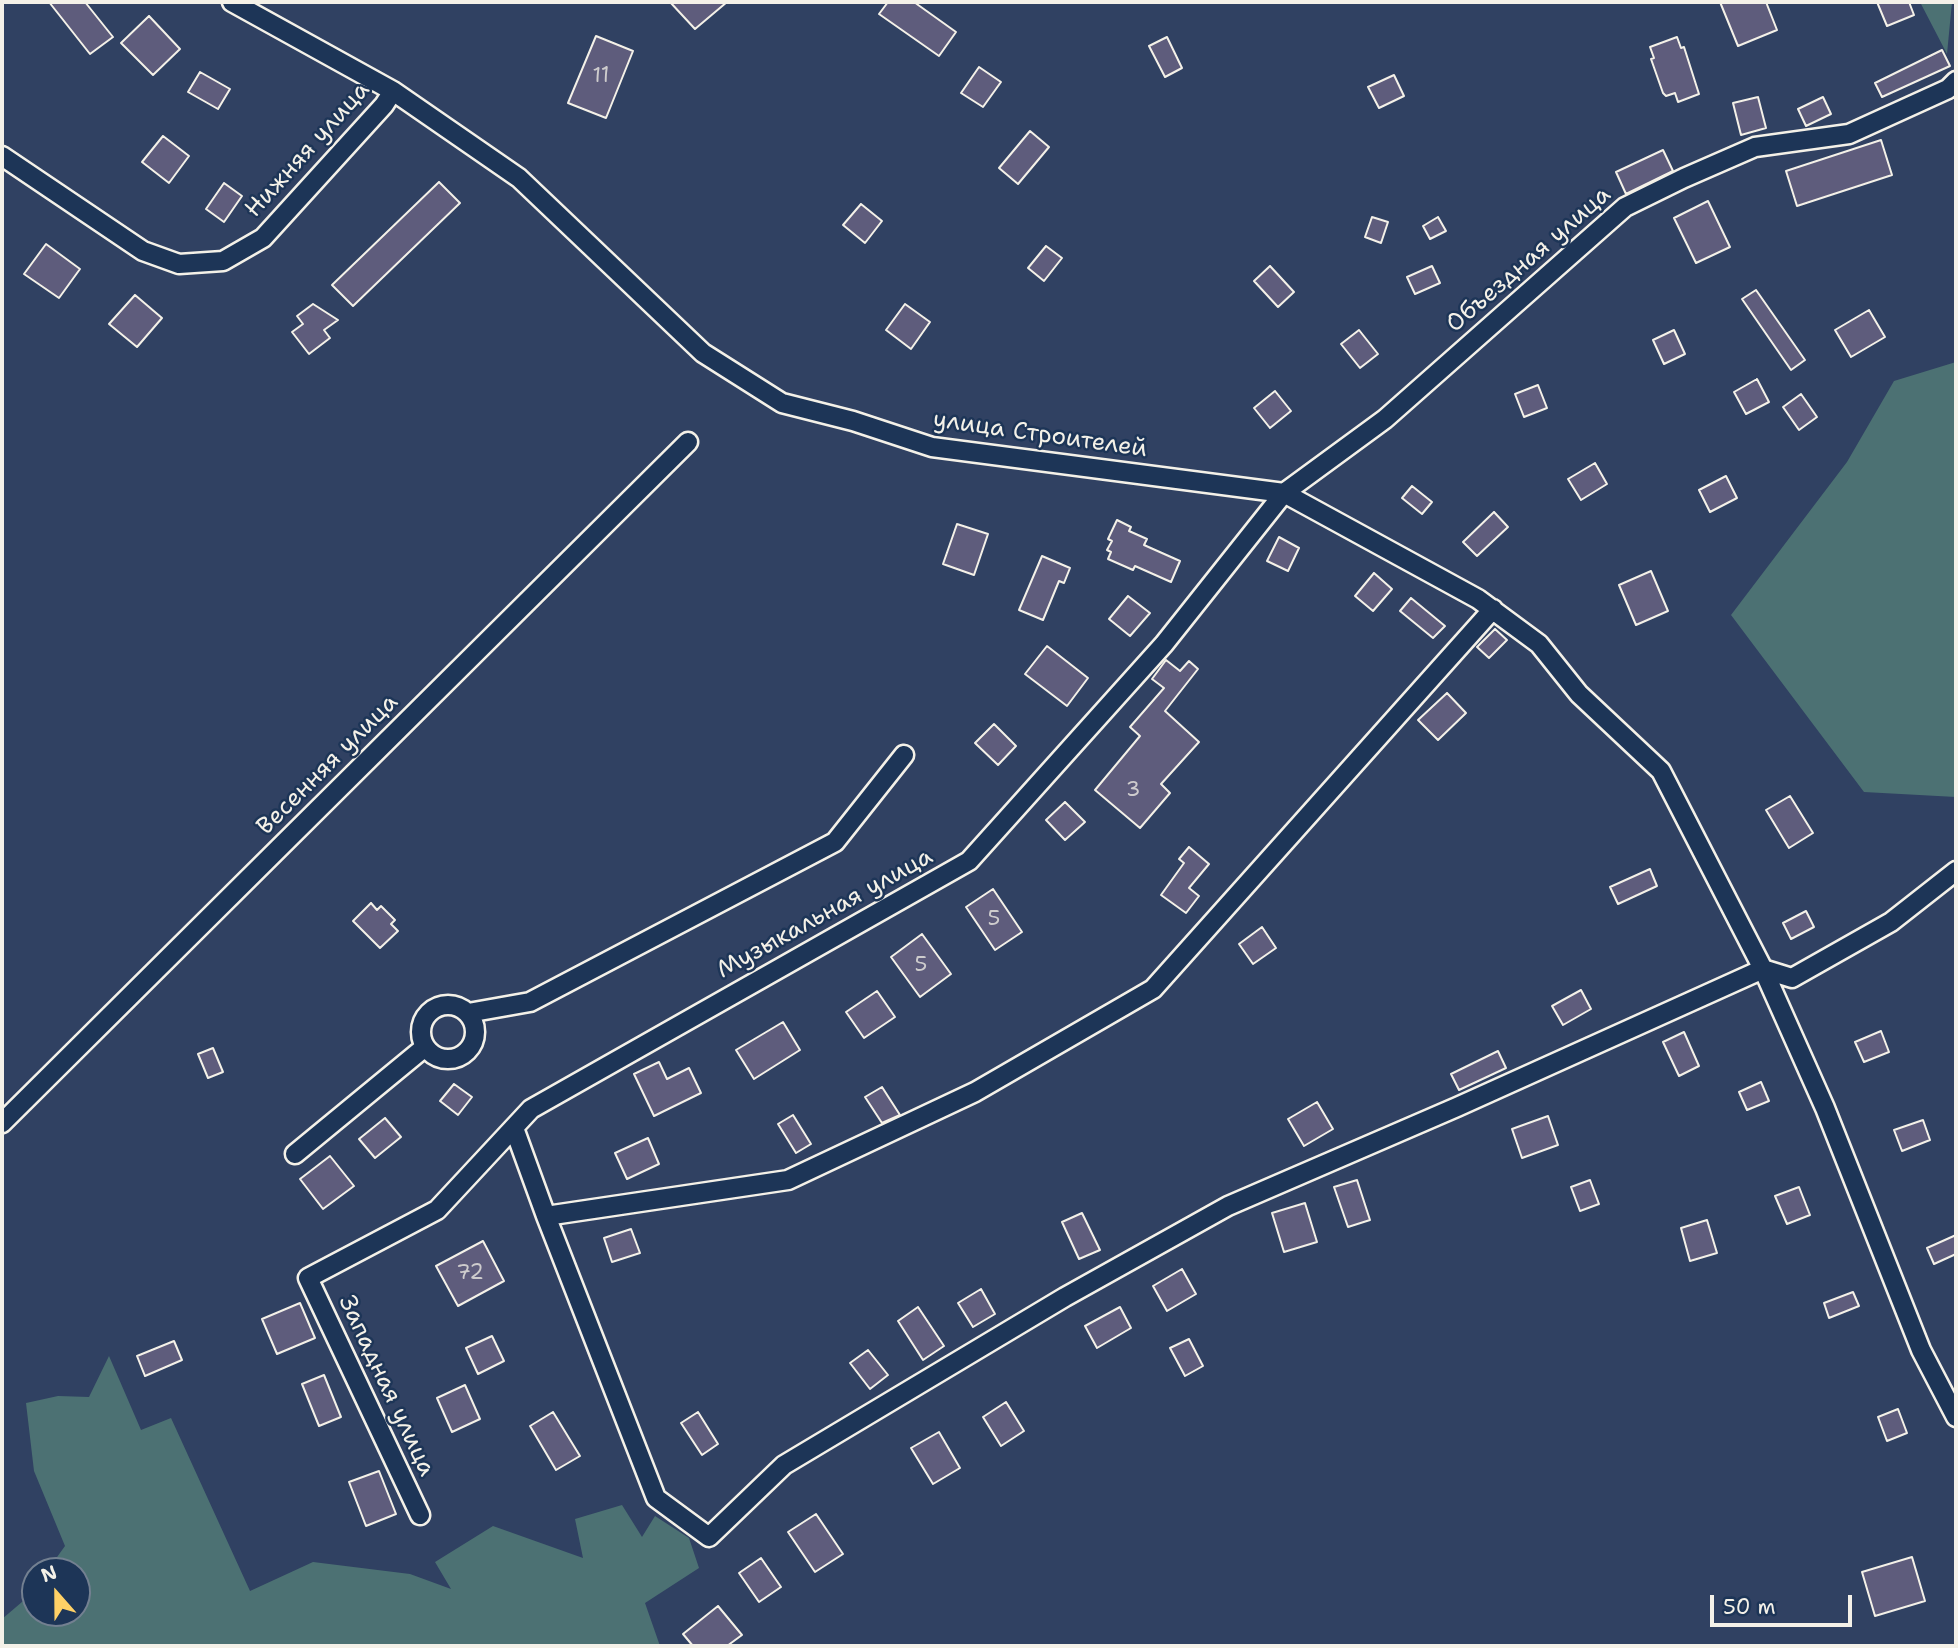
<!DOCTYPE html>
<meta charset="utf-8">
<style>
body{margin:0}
#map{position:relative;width:1958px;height:1648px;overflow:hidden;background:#304162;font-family:"Shantell Sans",sans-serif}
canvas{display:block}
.frame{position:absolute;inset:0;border:4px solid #f4f1e8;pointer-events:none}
.north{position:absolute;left:21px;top:1557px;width:70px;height:70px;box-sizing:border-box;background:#1d3557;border:2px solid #738091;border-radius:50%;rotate:339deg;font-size:19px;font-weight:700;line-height:28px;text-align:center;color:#f4f1e8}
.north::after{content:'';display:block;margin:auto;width:24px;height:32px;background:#ffd166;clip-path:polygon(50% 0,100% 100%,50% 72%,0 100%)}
.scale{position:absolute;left:1710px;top:1595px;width:142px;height:32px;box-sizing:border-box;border:4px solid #f4f1e8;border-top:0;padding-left:9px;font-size:21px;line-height:24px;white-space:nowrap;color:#f4f1e8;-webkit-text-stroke:5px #1d3557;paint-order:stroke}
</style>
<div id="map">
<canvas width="1958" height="1648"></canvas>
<div class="frame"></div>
<div class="north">N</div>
<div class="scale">50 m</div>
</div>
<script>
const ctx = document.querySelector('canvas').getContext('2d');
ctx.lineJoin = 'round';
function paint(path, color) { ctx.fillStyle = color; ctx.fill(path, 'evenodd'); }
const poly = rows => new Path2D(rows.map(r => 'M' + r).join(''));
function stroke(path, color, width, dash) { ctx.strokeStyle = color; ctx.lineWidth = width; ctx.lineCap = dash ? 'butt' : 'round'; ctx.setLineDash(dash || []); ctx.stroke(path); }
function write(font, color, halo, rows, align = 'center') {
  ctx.font = font + ' "Shantell Sans",sans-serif'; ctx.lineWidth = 5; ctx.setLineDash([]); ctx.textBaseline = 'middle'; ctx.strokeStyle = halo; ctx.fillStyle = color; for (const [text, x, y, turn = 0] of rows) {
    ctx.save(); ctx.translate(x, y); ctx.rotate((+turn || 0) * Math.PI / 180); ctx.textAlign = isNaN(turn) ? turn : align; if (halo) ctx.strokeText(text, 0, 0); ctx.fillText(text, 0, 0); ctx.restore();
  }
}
const green = poly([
 [1920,2,1952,2,1947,54],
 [1956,362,1956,797,1864,792,1731,615,1847,462,1894,381],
 [109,1356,141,1430,171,1418,250,1591,313,1562,410,1574,451,1589,435,1562,493,1526,583,1558,575,1519,622,1505,642,1537,655,1516,689,1538,699,1568,645,1603,660,1646,4,1646,2,1619,29,1596,35,1588,35,1613,77,1613,77,1571,47,1571,65,1546,34,1471,26,1403,58,1396,89,1397]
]);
const building = poly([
 [49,2,85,2,113,37,90,54,49,2],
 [670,2,727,2,695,29,670,2],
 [888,2,914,2,956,32,939,56,879,14,888,2],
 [1720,2,1766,2,1777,30,1738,46,1720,2],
 [1877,2,1909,2,1914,15,1887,26,1877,2],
 [149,16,180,49,153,75,121,43,149,16],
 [596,36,633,51,606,118,568,103,596,36],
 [1167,37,1182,68,1165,77,1149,46,1167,37],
 [1677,37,1681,48,1684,47,1699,94,1678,102,1675,93,1666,96,1663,93,1651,59,1654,58,1650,47,1677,37],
 [1942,50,1950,66,1882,97,1875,83,1942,50],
 [979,67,1001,82,983,107,961,93,979,67],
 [200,72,230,89,218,109,188,92,200,72],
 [1394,75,1404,96,1379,108,1368,87,1394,75],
 [1758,97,1766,128,1741,135,1733,103,1758,97],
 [1823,97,1831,114,1806,126,1798,109,1823,97],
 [1030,131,1049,147,1018,184,999,168,1030,131],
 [163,136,189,156,169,183,142,162,163,136],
 [1881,140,1892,175,1797,206,1786,171,1881,140],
 [1663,150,1673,171,1626,194,1616,172,1663,150],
 [439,182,460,203,353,306,332,285,439,182],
 [224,183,242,196,224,222,206,209,224,183],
 [1708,201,1730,247,1696,263,1674,218,1708,201],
 [861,204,882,221,865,243,843,225,861,204],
 [1372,217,1388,222,1381,243,1365,237,1372,217],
 [1438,217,1446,231,1430,239,1423,226,1438,217],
 [46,244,80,269,59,298,24,274,46,244],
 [1046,246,1062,258,1044,281,1028,268,1046,246],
 [1270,266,1294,292,1278,307,1254,281,1270,266],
 [1432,266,1440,283,1415,294,1407,277,1432,266],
 [1756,290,1805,360,1791,370,1742,299,1756,290],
 [135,295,162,318,137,347,109,324,135,295],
 [313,304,338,320,324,330,330,338,309,354,292,332,303,324,297,316,313,304],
 [905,304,930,322,911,349,886,330,905,304],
 [1869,310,1885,337,1851,357,1835,330,1869,310],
 [1359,330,1378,354,1360,368,1341,344,1359,330],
 [1674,330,1685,354,1664,364,1653,340,1674,330],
 [1757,379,1769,402,1746,414,1734,392,1757,379],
 [1538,385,1547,408,1524,417,1515,394,1538,385],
 [1275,391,1291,411,1270,428,1254,408,1275,391],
 [1801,394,1817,417,1799,430,1783,407,1801,394],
 [1595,463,1607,484,1581,500,1568,479,1595,463],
 [1726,476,1737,498,1710,512,1699,490,1726,476],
 [1412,486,1432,502,1422,514,1402,498,1412,486],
 [1494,512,1508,527,1477,556,1463,542,1494,512],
 [1117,520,1131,527,1129,531,1147,539,1144,545,1180,561,1171,582,1135,566,1133,570,1108,559,1111,552,1107,550,1112,541,1108,539,1117,520],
 [957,524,988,534,974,575,943,564,957,524],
 [1279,537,1299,548,1288,571,1267,561,1279,537],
 [1042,556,1070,568,1064,583,1059,581,1043,620,1019,610,1042,556],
 [1651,571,1668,611,1636,625,1619,585,1651,571],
 [1374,573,1392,589,1373,611,1355,596,1374,573],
 [1128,596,1150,613,1130,636,1109,619,1128,596],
 [1411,598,1445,626,1433,638,1400,611,1411,598],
 [1495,629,1507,640,1489,658,1477,647,1495,629],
 [1047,646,1088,678,1067,706,1025,674,1047,646],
 [1166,660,1180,671,1189,661,1198,669,1165,711,1199,742,1161,784,1170,793,1140,828,1095,790,1140,736,1130,727,1164,688,1152,679,1166,660],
 [1447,693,1466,713,1438,740,1418,720,1447,693],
 [994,724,1016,746,998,765,975,743,994,724],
 [1790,796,1813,833,1789,848,1766,810,1790,796],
 [1065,802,1085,822,1065,840,1046,820,1065,802],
 [1189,847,1209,864,1189,888,1199,896,1186,913,1161,895,1184,863,1179,859,1189,847],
 [1650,869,1657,886,1618,904,1610,887,1650,869],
 [993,889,1022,932,995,950,966,907,993,889],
 [371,903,377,910,381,906,395,920,391,924,398,931,380,948,353,921,371,903],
 [1806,911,1814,927,1791,939,1783,923,1806,911],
 [1262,927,1276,948,1253,964,1239,944,1262,927],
 [922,934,951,974,920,997,891,957,922,934],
 [1581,990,1591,1009,1563,1025,1552,1006,1581,990],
 [877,991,895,1017,864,1038,846,1012,877,991],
 [783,1022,800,1050,754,1079,736,1050,783,1022],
 [1881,1031,1889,1052,1864,1062,1855,1042,1881,1031],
 [1684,1032,1699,1066,1679,1076,1663,1042,1684,1032],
 [213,1048,223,1072,208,1078,198,1054,213,1048],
 [1498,1051,1506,1068,1459,1090,1451,1074,1498,1051],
 [659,1062,667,1079,689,1068,701,1093,654,1116,634,1074,659,1062],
 [1761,1082,1769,1101,1747,1110,1739,1092,1761,1082],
 [454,1084,472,1097,458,1115,440,1101,454,1084],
 [882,1087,900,1115,882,1123,865,1097,882,1087],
 [1317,1102,1333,1129,1304,1146,1288,1119,1317,1102],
 [793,1115,811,1144,796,1153,778,1124,793,1115],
 [1548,1116,1558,1145,1522,1158,1512,1129,1548,1116],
 [385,1118,401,1137,375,1158,359,1139,385,1118],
 [1923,1120,1930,1140,1902,1151,1894,1130,1923,1120],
 [648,1138,659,1164,627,1179,615,1153,648,1138],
 [330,1156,354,1186,323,1209,300,1179,330,1156],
 [1357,1180,1370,1220,1348,1227,1334,1187,1357,1180],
 [1590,1180,1599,1204,1580,1211,1571,1187,1590,1180],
 [1799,1187,1810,1215,1787,1224,1775,1196,1799,1187],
 [1305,1203,1317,1242,1284,1252,1272,1213,1305,1203],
 [1082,1213,1100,1250,1079,1259,1062,1222,1082,1213],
 [1707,1220,1717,1253,1690,1261,1681,1228,1707,1220],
 [631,1229,640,1253,612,1262,604,1238,631,1229],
 [1956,1235,1956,1254,1934,1264,1927,1248,1956,1235],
 [483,1241,504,1281,458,1306,436,1266,483,1241],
 [1182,1269,1196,1294,1167,1311,1153,1286,1182,1269],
 [981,1289,995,1314,973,1327,958,1303,981,1289],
 [1853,1292,1859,1306,1829,1318,1824,1303,1853,1292],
 [300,1303,315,1338,277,1354,262,1319,300,1303],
 [918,1307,944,1346,923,1360,898,1321,918,1307],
 [1120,1307,1131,1328,1097,1348,1085,1326,1120,1307],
 [492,1336,504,1361,478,1374,466,1348,492,1336],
 [1189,1339,1203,1366,1185,1376,1170,1348,1189,1339],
 [174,1341,182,1360,145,1376,137,1356,174,1341],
 [868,1350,888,1375,870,1389,850,1363,868,1350],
 [324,1375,341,1417,319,1426,302,1384,324,1375],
 [465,1385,480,1419,452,1432,437,1398,465,1385],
 [1006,1402,1024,1431,1001,1446,983,1417,1006,1402],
 [1898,1409,1907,1433,1887,1441,1878,1417,1898,1409],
 [553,1412,580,1456,556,1470,530,1426,553,1412],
 [698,1412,718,1444,702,1455,681,1423,698,1412],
 [939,1432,960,1468,933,1484,911,1448,939,1432],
 [379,1471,396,1514,366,1526,349,1482,379,1471],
 [816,1514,843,1554,815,1572,788,1532,816,1514],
 [1912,1557,1925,1601,1875,1616,1862,1572,1912,1557],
 [761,1558,781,1587,759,1602,739,1573,761,1558],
 [718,1606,742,1635,727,1646,693,1646,683,1634,718,1606]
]);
const street = poly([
 [232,2,393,91,519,178,703,353,782,403,853,421,932,447,1284,493,1478,599,1539,644,1579,694,1661,771,1763,969,1825,1108,1921,1350,1956,1417],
 [2,156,143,251,179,264,223,261,263,238,384,105,393,91],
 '421 1032a27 27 0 1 1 54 0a27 27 0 1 1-54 0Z',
 [468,1013,530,1002,835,842,904,755],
 [2,1123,688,442],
 [514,1128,546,1216,656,1498,709,1537,784,1465,1065,1297,1228,1206,1457,1107,1763,969,1792,978,1891,922,1956,871],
 [295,1154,425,1047],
 [546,1216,788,1180,975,1092,1153,989,1493,609],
 [420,1515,308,1278,437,1210,531,1109,969,861,1164,644,1284,493,1385,419,1625,207,1684,178,1755,147,1849,134,1948,89,1956,81]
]);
const numberNames = [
 ["11",601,77],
 ["3",1133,791],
 ["5",994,920],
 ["5",921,966],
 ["72",470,1274]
];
const streetNames = [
 ["Нижняя улица",308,150,-48],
 ["Объездная улица",1529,260,-41],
 ["улица Строителей",1040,435,8],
 ["Весенняя улица",328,765,-45],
 ["Музыкальная улица",825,914,-29],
 ["Западная улица",386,1386,65]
];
paint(green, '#4c7173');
paint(building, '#5e5c7c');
stroke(building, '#f4f1e8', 2);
stroke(street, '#f4f1e8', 23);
stroke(street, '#1d3557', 18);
write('21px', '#cecccd', null, numberNames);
write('24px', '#f4f1e8', '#1d3557', streetNames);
</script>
